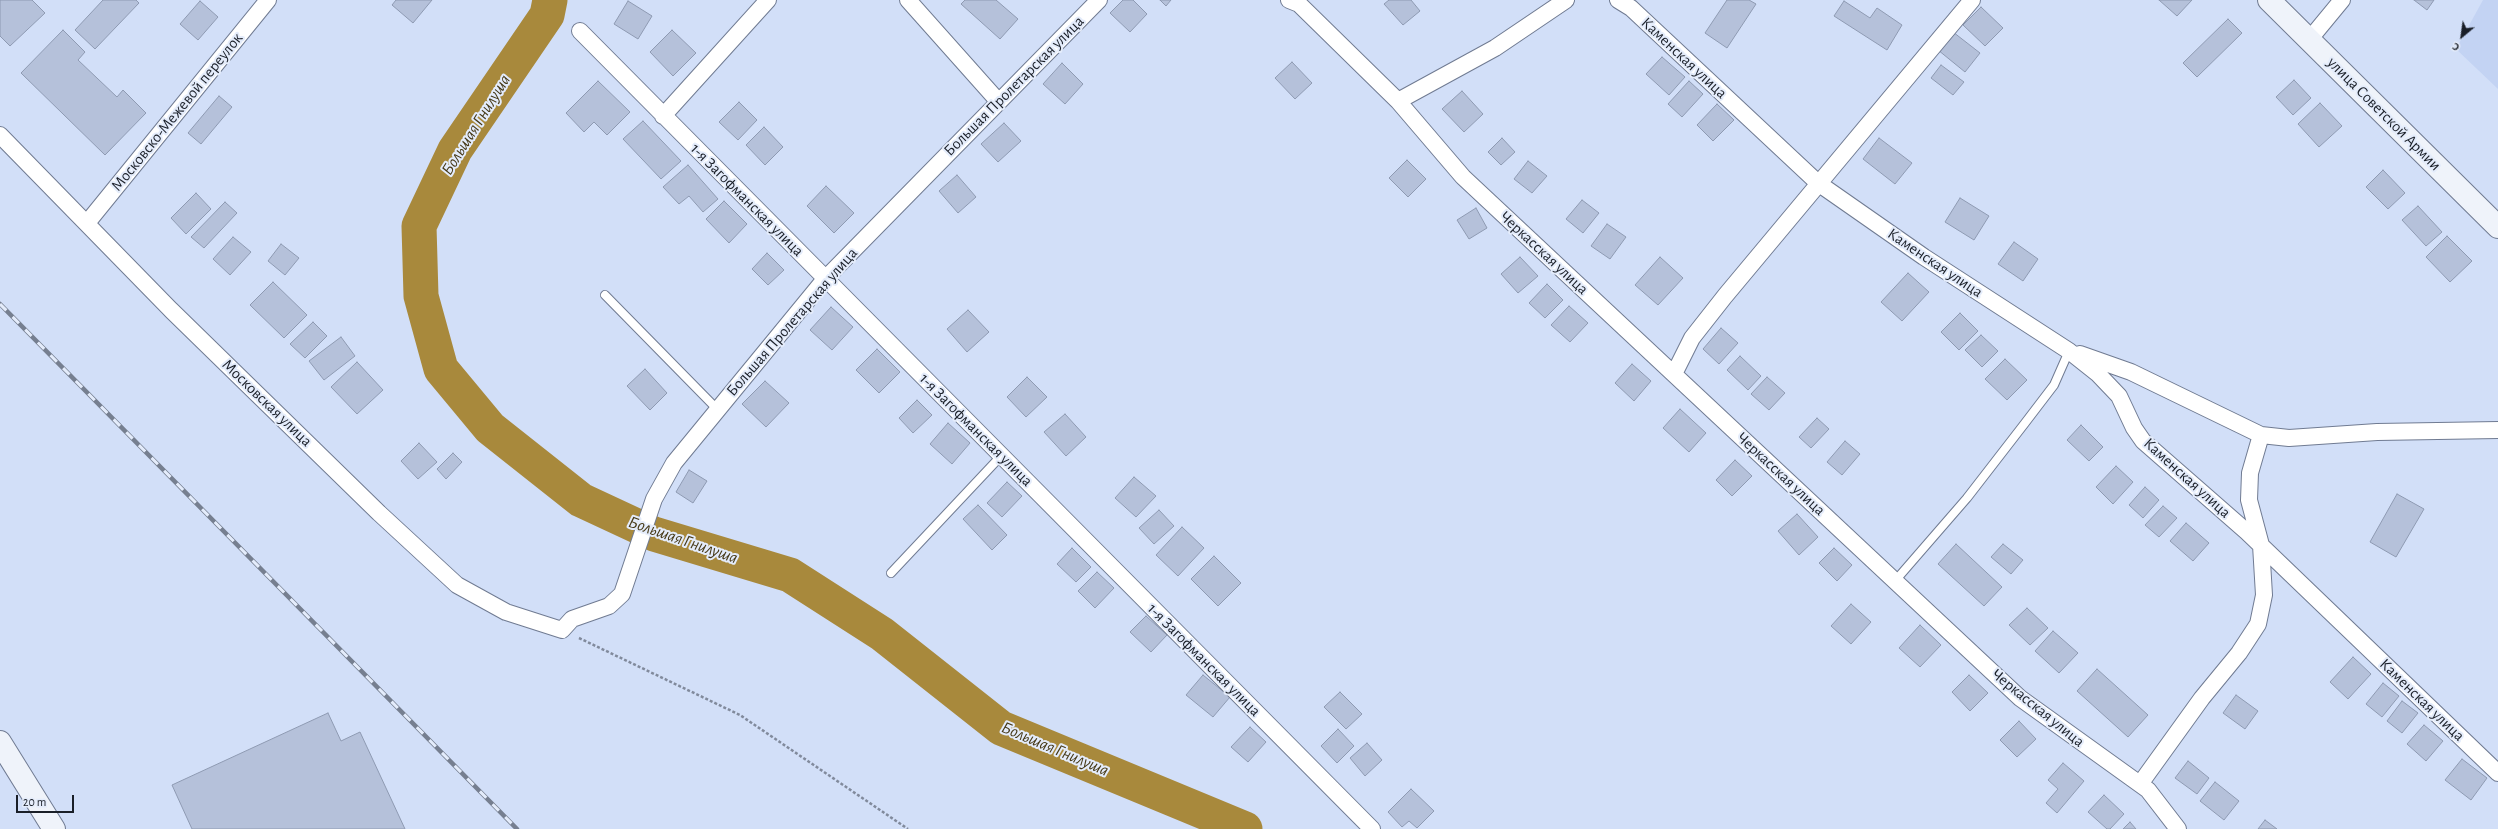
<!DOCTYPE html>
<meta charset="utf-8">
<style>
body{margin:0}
#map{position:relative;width:2498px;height:829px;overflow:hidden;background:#d2dff8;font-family:"Alegreya Sans",sans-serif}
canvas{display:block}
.north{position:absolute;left:2442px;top:16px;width:40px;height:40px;-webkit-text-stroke:3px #e4ecfb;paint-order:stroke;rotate:209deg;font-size:11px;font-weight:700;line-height:16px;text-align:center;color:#1a1f28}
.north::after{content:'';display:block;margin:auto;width:14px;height:18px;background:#1a1f28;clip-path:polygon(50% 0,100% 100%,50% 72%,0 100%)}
.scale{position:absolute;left:16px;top:795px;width:58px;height:18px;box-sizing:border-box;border:2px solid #1a1f28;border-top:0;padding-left:5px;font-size:12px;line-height:14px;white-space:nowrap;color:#1a1f28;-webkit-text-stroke:3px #e4ecfb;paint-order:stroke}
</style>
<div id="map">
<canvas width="2498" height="829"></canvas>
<div class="north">С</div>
<div class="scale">20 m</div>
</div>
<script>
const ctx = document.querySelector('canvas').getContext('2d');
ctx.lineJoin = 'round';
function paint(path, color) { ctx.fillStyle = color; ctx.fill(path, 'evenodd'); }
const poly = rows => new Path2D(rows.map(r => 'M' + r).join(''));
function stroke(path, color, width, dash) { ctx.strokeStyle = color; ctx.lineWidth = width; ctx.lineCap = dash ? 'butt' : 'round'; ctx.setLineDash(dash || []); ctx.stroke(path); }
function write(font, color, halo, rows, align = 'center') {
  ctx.font = font + ' "Alegreya Sans",sans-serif'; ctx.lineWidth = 4; ctx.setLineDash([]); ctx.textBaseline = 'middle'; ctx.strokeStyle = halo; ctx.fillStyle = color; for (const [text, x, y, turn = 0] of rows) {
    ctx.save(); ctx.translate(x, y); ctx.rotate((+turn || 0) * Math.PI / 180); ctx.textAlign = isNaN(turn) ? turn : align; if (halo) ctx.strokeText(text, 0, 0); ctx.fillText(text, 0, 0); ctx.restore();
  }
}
const built = poly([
 [2483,0,2498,0,2498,89,2456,49]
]);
const river = poly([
 [550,0,547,15,455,150,419,226,421,296,441,369,490,428,581,500,654,534,790,575,882,634,1001,728,1245,829]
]);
const building = poly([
 [0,0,32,0,45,13,10,46,0,36,0,0],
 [103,0,136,0,139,3,95,49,75,30,103,0],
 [396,0,432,0,413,23,392,5,396,0],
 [965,0,996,0,1018,19,1000,39,961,4,965,0],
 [1123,0,1133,0,1147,14,1130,32,1110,13,1123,0],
 [1160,0,1171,0,1166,6,1160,0],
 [1389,0,1411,0,1420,11,1403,25,1384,4,1389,0],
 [1727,0,1749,0,1756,4,1727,48,1705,33,1727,0],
 [2159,0,2192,0,2177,16,2159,0],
 [2414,0,2434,0,2427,10,2414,0],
 [200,1,218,17,198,40,180,24,200,1],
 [628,1,652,16,638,39,614,24,628,1],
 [1844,1,1870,18,1877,8,1902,25,1887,50,1834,16,1844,1],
 [1981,7,2003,28,1985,46,1963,25,1981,7],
 [2228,19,2242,33,2197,77,2183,63,2228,19],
 [63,30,85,52,78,60,117,97,123,90,146,113,105,155,21,73,63,30],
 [672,30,696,53,673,76,650,52,672,30],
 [1953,32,1980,53,1965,72,1938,50,1953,32],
 [1662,57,1685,77,1669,95,1646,74,1662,57],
 [1292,62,1312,83,1295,99,1275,78,1292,62],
 [1062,63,1083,84,1065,104,1043,84,1062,63],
 [1941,65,1964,82,1953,95,1931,78,1941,65],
 [2294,80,2311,98,2293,115,2276,97,2294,80],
 [598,81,630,112,607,135,594,122,584,132,566,113,598,81],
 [1689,81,1703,94,1682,117,1668,104,1689,81],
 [1462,91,1483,114,1464,132,1442,109,1462,91],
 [219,96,232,107,201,144,188,133,219,96],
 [739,102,757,120,738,140,719,122,739,102],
 [2320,103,2342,126,2319,147,2298,124,2320,103],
 [1717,104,1734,120,1713,141,1697,125,1717,104],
 [643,121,681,161,661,179,623,139,643,121],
 [1004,123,1021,141,998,162,981,144,1004,123],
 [764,127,783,147,765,165,746,145,764,127],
 [1502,138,1515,152,1501,165,1488,152,1502,138],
 [1879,138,1912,163,1895,184,1863,159,1879,138],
 [1407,160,1426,179,1408,197,1389,178,1407,160],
 [1528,161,1547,176,1532,193,1514,179,1528,161],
 [688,165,718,199,703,212,689,196,679,204,663,187,688,165],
 [2383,170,2405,193,2388,209,2366,187,2383,170],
 [957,175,976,197,958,213,939,191,957,175],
 [826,186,854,213,834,233,807,206,826,186],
 [196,193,211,209,186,234,171,218,196,193],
 [1960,198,1989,216,1974,240,1945,222,1960,198],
 [1582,200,1599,213,1583,233,1566,219,1582,200],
 [724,201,747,224,729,243,706,219,724,201],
 [225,202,237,213,204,248,191,237,225,202],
 [2418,206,2442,232,2426,246,2402,220,2418,206],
 [1476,208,1487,228,1469,239,1457,220,1476,208],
 [1607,224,1626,237,1610,259,1591,246,1607,224],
 [2447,236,2472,261,2450,282,2426,257,2447,236],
 [233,237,251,252,230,275,213,259,233,237],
 [2014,242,2038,259,2023,281,1998,264,2014,242],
 [281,244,299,258,285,275,268,261,281,244],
 [767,253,784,270,768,285,752,269,767,253],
 [1520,257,1538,276,1518,293,1501,274,1520,257],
 [1660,257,1683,278,1658,305,1635,285,1660,257],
 [1908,273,1929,292,1902,321,1881,302,1908,273],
 [273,282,307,315,284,338,250,305,273,282],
 [1547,284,1563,300,1545,318,1529,303,1547,284],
 [1569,306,1588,323,1570,342,1551,325,1569,306],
 [831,307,853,327,832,350,810,330,831,307],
 [968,310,989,332,967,352,947,329,968,310],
 [1960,313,1978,331,1959,350,1941,332,1960,313],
 [313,322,327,336,305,358,290,344,313,322],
 [1721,328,1738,343,1719,364,1703,349,1721,328],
 [1981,335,1998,351,1982,367,1965,350,1981,335],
 [341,337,355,356,324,380,309,361,341,337],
 [877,349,900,372,879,393,856,370,877,349],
 [1740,356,1761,376,1748,390,1727,370,1740,356],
 [2005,359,2027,380,2007,400,1985,379,2005,359],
 [357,362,383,390,357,414,331,387,357,362],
 [1632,364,1651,381,1634,401,1615,383,1632,364],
 [645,369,667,393,650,410,627,386,645,369],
 [1027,377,1047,397,1026,417,1007,397,1027,377],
 [1767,377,1785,393,1769,410,1751,394,1767,377],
 [765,381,789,403,766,427,742,404,765,381],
 [917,400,932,415,913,433,899,418,917,400],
 [1680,409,1706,433,1689,452,1663,428,1680,409],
 [1065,414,1086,437,1066,456,1044,432,1065,414],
 [1817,418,1829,429,1811,448,1799,437,1817,418],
 [948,423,970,443,952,464,930,444,948,423],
 [2081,425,2103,447,2089,461,2067,440,2081,425],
 [1845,441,1860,454,1842,475,1827,462,1845,441],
 [419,443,437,462,418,479,401,461,419,443],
 [453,453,462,462,446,479,437,469,453,453],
 [1735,460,1752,476,1732,496,1716,480,1735,460],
 [2116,466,2133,482,2113,504,2096,487,2116,466],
 [689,470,707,481,693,503,676,492,689,470],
 [1134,477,1156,496,1136,517,1115,498,1134,477],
 [1007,482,1022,496,1002,517,987,503,1007,482],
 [2145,487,2159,500,2143,518,2129,505,2145,487],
 [2397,494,2424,509,2396,557,2370,542,2397,494],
 [978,505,1007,535,992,550,963,519,978,505],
 [2163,506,2177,518,2159,537,2145,525,2163,506],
 [1159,510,1174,526,1154,544,1139,528,1159,510],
 [1797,514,1818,537,1799,555,1778,531,1797,514],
 [2186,523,2209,543,2193,561,2170,541,2186,523],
 [1182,527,1204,548,1178,576,1156,555,1182,527],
 [1956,544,2002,587,1984,606,1938,564,1956,544],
 [2003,544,2023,560,2011,574,1991,557,2003,544],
 [1072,548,1091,567,1076,582,1057,564,1072,548],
 [1834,548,1852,565,1837,581,1819,563,1834,548],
 [1214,556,1241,583,1218,606,1191,579,1214,556],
 [1097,572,1114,588,1095,608,1078,591,1097,572],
 [1851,604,1871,622,1851,644,1831,626,1851,604],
 [2027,608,2048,628,2030,645,2009,625,2027,608],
 [1146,616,1167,635,1151,652,1130,632,1146,616],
 [1920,625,1941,645,1920,667,1899,648,1920,625],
 [2053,631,2078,653,2059,673,2035,651,2053,631],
 [2353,657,2371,674,2348,699,2330,682,2353,657],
 [2097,669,2148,715,2128,737,2077,691,2097,669],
 [1203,675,1230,697,1213,717,1186,695,1203,675],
 [1969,675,1988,693,1970,711,1952,692,1969,675],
 [2383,683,2399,696,2382,717,2366,704,2383,683],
 [1340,692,1362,714,1346,729,1324,707,1340,692],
 [2236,695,2258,711,2245,729,2223,713,2236,695],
 [2402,701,2418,713,2402,733,2387,721,2402,701],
 [328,713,341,741,360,732,405,829,192,829,172,785,328,713],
 [2019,721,2036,739,2017,757,2000,740,2019,721],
 [2424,725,2443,741,2426,761,2407,744,2424,725],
 [1250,727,1266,742,1248,762,1231,747,1250,727],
 [1338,729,1354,746,1337,763,1321,746,1338,729],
 [1367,743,1382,760,1365,776,1350,758,1367,743],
 [2462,759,2487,778,2471,800,2445,780,2462,759],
 [2188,761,2209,778,2197,794,2175,778,2188,761],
 [2063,763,2084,781,2057,813,2046,803,2058,789,2048,780,2063,763],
 [2215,782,2239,801,2224,820,2200,801,2215,782],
 [1411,789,1434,811,1417,828,1409,821,1402,827,1388,812,1411,789],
 [2104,795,2124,814,2110,829,2107,829,2088,812,2104,795],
 [2265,820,2277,829,2258,829,2265,820],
 [2130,822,2136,829,2123,829,2130,822]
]);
const path = poly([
 [579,638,740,715,908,829]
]);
const lane = poly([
 [605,295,717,409],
 [891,573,1001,456],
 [1895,581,1967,498,2025,423,2054,385,2069,351]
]);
const street = poly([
 [908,0,998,101],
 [1289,0,1299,4,1398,101,1463,177,2020,698,2148,790,2178,829],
 [1618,0,1631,8,1818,183,1924,257,2069,351,2098,374,2119,396,2134,428,2143,441,2247,532,2498,773],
 [580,31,1372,829],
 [2309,40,2342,0],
 [1398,101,1495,48,1566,0],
 [663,116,768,0],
 [0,135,171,310,379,513,457,585,506,612,562,630,572,619,609,606,622,594,654,499,674,463,825,279,1099,0],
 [87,223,268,0],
 [2080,354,2131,372,2261,435,2289,438,2377,432,2498,430],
 [1674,374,1692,338,1725,296,1972,0],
 [2140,784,2202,698,2239,653,2258,624,2264,595,2261,545,2249,500,2250,473,2261,435]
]);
const secondary = poly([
 [2269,0,2498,227],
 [0,742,54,829]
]);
const rail = poly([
 [0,304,517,829]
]);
const streetNames = [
 ["Каменская улица",1684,58,43],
 ["Большая Пролетарская улица",1014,86,-45],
 ["Московско-Межевой переулок",177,112,-51],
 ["улица Советской Армии",2384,114,45],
 ["1-я Загофманская улица",747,200,45],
 ["Черкасская улица",1544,253,43],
 ["Каменская улица",1935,263,34],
 ["Большая Пролетарская улица",792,322,-49],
 ["Московская улица",267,403,44],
 ["1-я Загофманская улица",976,430,45],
 ["Черкасская улица",1781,474,43],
 ["Каменская улица",2187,478,42],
 ["1-я Загофманская улица",1204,660,45],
 ["Каменская улица",2422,700,44],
 ["Черкасская улица",2038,708,39]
];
const waterNames = [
 ["Большая Гнилуша",476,125,-58],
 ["Большая Гнилуша",683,540,19],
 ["Большая Гнилуша",1055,749,23]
];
paint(built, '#c3d3f3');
stroke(river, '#a8893c', 35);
paint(building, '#b5c1da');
stroke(building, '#8e9ab2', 1);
stroke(lane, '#707b92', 10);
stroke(street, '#707b92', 18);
stroke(secondary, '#707b92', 24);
stroke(path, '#818a9c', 2.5, [3, 2]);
stroke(lane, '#fff', 8);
stroke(street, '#fff', 16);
stroke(secondary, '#eff3fa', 22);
stroke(rail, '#767f90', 4.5);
stroke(rail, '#e4ecfb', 3, [9]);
write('16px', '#1a1f28', '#e4ecfb', streetNames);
write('italic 17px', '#453816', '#e4ecfb', waterNames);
</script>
